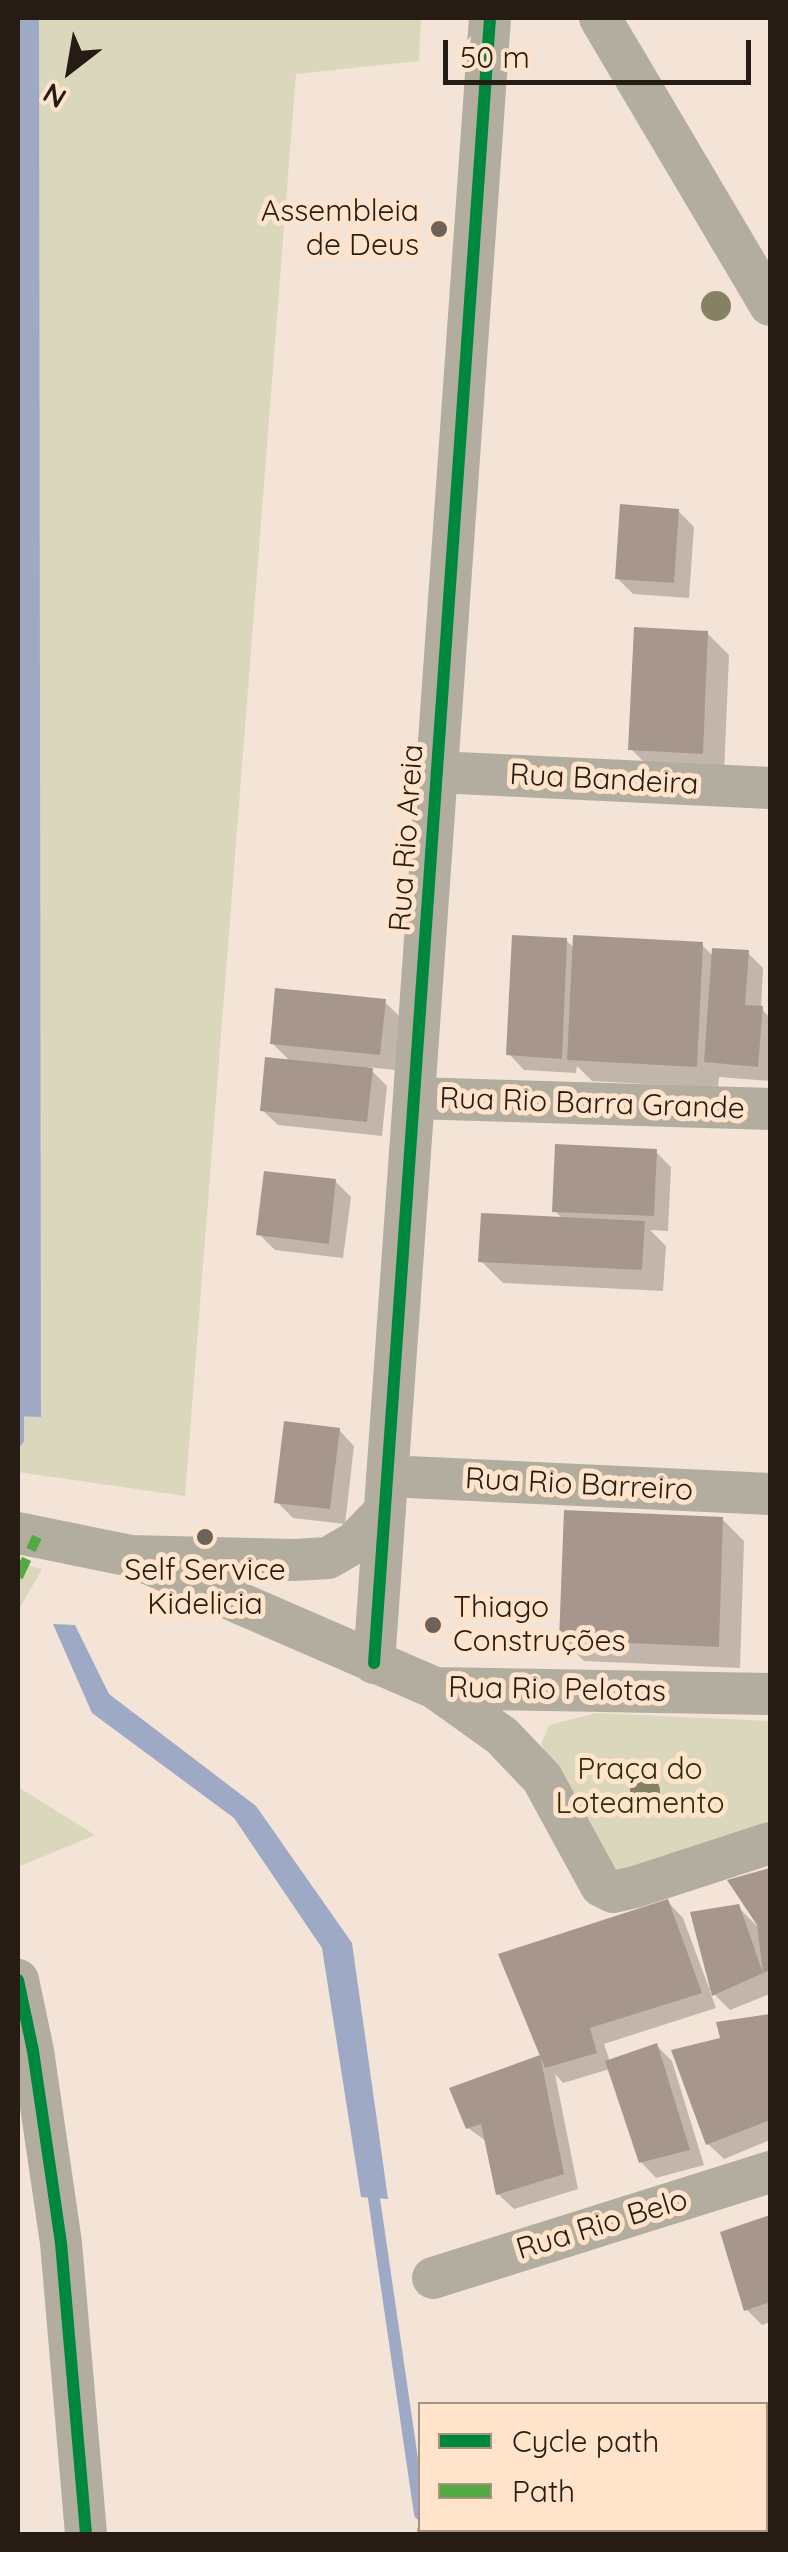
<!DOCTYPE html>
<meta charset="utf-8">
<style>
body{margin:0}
#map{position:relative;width:788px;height:2552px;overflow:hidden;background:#f3e4d7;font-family:Quicksand,sans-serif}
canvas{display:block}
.frame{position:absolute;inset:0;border:20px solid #261c13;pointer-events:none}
.legend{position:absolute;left:418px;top:2402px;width:350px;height:130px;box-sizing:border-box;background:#ffe3cb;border:2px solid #a89381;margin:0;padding:12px 18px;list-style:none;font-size:30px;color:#261c13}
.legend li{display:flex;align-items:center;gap:20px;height:50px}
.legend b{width:50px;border:2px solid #a89381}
.north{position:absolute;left:20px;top:20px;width:100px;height:100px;-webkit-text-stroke:8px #ffe3cb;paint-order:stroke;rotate:211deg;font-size:28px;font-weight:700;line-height:40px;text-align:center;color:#261c13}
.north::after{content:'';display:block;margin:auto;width:35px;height:45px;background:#261c13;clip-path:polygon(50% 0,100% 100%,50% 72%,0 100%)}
.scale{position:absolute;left:443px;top:40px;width:308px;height:45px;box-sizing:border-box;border:5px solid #261c13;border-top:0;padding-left:12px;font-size:30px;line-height:35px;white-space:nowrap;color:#261c13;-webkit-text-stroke:8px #ffe3cb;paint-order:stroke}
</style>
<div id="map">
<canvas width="788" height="2552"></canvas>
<div class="frame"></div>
<ul class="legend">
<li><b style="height:12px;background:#00873e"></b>Cycle path</li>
<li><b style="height:12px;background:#53a942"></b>Path</li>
</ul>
<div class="north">N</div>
<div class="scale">50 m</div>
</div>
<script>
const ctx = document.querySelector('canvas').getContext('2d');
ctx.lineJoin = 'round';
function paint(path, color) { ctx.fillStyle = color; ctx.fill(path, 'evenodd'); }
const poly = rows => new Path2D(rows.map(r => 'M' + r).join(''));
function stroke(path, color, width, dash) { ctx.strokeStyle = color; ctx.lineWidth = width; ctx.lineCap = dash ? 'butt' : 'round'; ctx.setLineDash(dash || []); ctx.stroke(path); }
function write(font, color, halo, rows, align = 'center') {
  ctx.font = font + ' Quicksand,sans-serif'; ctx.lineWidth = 10; ctx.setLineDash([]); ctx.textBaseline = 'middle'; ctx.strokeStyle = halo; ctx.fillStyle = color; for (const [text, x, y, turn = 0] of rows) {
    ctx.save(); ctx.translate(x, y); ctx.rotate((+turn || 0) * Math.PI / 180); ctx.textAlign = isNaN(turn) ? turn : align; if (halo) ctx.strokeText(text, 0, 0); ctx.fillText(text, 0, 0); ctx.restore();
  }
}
const green = poly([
 [18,18,421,18,419,61,296,74,185,1496,18,1472],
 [18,1563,42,1569,18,1611],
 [596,1713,770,1721,770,1821,608,1879,599,1875,541,1744,549,1725],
 [18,1787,95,1835,18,1867]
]);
const water = poly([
 [18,18,39,18,41,1417,18,1416],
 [53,1624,75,1625,109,1694,256,1806,352,1943,388,2199,361,2197,322,1948,234,1818,92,1713]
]);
const shadow = poly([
 [678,511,694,527,689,598,633,594,617,578],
 [707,633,729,655,724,775,653,771,631,749],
 [566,940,575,949,701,944,714,957,748,953,763,968,761,1008,770,1018,770,1081,719,1077,718,1088,592,1081,577,1066,576,1073,524,1070,509,1054],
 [384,1001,400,1017,395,1070,368,1067,387,1086,382,1136,278,1125,262,1110,291,1062,272,1043],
 [656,1152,671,1167,668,1231,650,1230,666,1246,663,1291,503,1283,481,1261,564,1220,555,1211],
 [335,1181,351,1197,343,1258,275,1250,259,1234],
 [339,1430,354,1446,345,1524,293,1518,277,1502],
 [722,1519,744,1541,740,1668,584,1661,562,1639],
 [770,1871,770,1994,730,2010,709,1989,716,2008,604,2044,610,2062,657,2046,672,2061,704,2165,656,2178,641,2162,610,2069,563,2083,555,2074,578,2189,514,2209,498,2194,487,2142,468,2128,453,2090,543,2056,668,1902,683,1918,709,1988,713,1987,738,1907,759,1928,731,1881],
 [770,2017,770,2140,724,2159,708,2144,723,2040,719,2024],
 [770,2218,770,2322,762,2325,747,2310,723,2234],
 [439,2530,491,2530,496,2534,441,2534],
 [496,2530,544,2530,545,2532,497,2534]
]);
const stream = poly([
 [18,1440,18,1403],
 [372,2185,420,2514],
 [423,2530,423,2534]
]);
const building = poly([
 [620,504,679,509,674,583,615,579],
 [634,627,708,631,703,754,628,750],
 [512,935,567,938,562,1059,506,1055],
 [573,935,703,942,697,1067,567,1060],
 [712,948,749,950,745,1005,763,1006,758,1067,704,1062],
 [275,988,386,999,380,1055,270,1044],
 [265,1057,373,1068,367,1122,260,1111],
 [555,1144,657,1149,654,1216,552,1212],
 [264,1171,336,1179,329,1244,256,1235],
 [481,1213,645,1221,642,1270,478,1262],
 [284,1421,340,1428,330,1509,274,1503],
 [564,1510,723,1517,719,1647,559,1640],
 [770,1868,770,1970,763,1973,757,1925,727,1880],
 [668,1899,702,1993,590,2028,597,2053,545,2068,498,1954],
 [739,1904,763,1973,712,1996,690,1912],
 [770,2014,770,2120,706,2145,671,2050,720,2038,716,2022],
 [657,2043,690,2150,639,2163,605,2061],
 [540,2055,564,2174,496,2195,481,2124,466,2129,449,2088],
 [770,2215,770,2302,744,2311,720,2232],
 [437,2530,482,2530,483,2534,438,2534],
 [493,2530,521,2530,495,2534]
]);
const minor = poly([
 [600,18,770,305],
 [437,772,770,788],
 [414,1098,770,1109],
 [387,1476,770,1494],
 [18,1533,131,1556,294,1560,328,1558,354,1543,385,1511],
 [131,1556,435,1688,770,1694],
 [374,1663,490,18],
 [435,1688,502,1736,542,1778,601,1886,613,1892,635,1887,770,1843],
 [18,1980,33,2051,61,2243,86,2534],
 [433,2278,770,2172],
 [766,2480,770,2479],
 [597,2534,613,2530]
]);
const quiet = poly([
 [18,1577,37,1537]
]);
const cycleway = poly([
 [374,1663,490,18],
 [18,1980,33,2051,61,2243,86,2534]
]);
const trees = [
 [716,306],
 [645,1791]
];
const markers = [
 [439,229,10,"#6e6258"],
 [205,1537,10,"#6e6258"],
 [433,1625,10,"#6e6258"]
];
const poiNames = [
 ["Assembleia",419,212],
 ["de Deus",419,246],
 ["Self Service",205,1571,"center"],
 ["Kidelicia",205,1605,"center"],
 ["Thiago",453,1608,"left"],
 ["Construções",453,1642,"left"]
];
const streetNames = [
 ["Rua Bandeira",604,780,3],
 ["Rua Rio Areia",407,838,-86],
 ["Rua Rio Barra Grande",592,1104,2],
 ["Rua Rio Barreiro",579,1485,3],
 ["Rua Rio Pelotas",557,1690,1],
 ["Rua Rio Belo",602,2225,-17]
];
const parkNames = [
 ["Praça do",640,1770],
 ["Loteamento",640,1804]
];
paint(green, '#dbd7bd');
paint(water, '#9ea9c6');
paint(shadow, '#0003');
stroke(stream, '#9ea9c6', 12);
paint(building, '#a7968d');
stroke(minor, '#b2ad9e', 42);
stroke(quiet, '#53a942', 10, [20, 10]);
stroke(cycleway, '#00873e', 12);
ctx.fillStyle = '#868163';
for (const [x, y] of trees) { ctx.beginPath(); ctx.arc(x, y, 15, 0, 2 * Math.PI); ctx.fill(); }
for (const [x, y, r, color] of markers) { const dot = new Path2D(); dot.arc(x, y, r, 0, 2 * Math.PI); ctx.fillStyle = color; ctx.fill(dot); stroke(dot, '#ffe3cb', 4); }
write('30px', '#261c13', '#ffe3cb', poiNames, 'right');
write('30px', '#261c13', '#ffe3cb', streetNames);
write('30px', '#2d3004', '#ffe3cb', parkNames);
</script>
